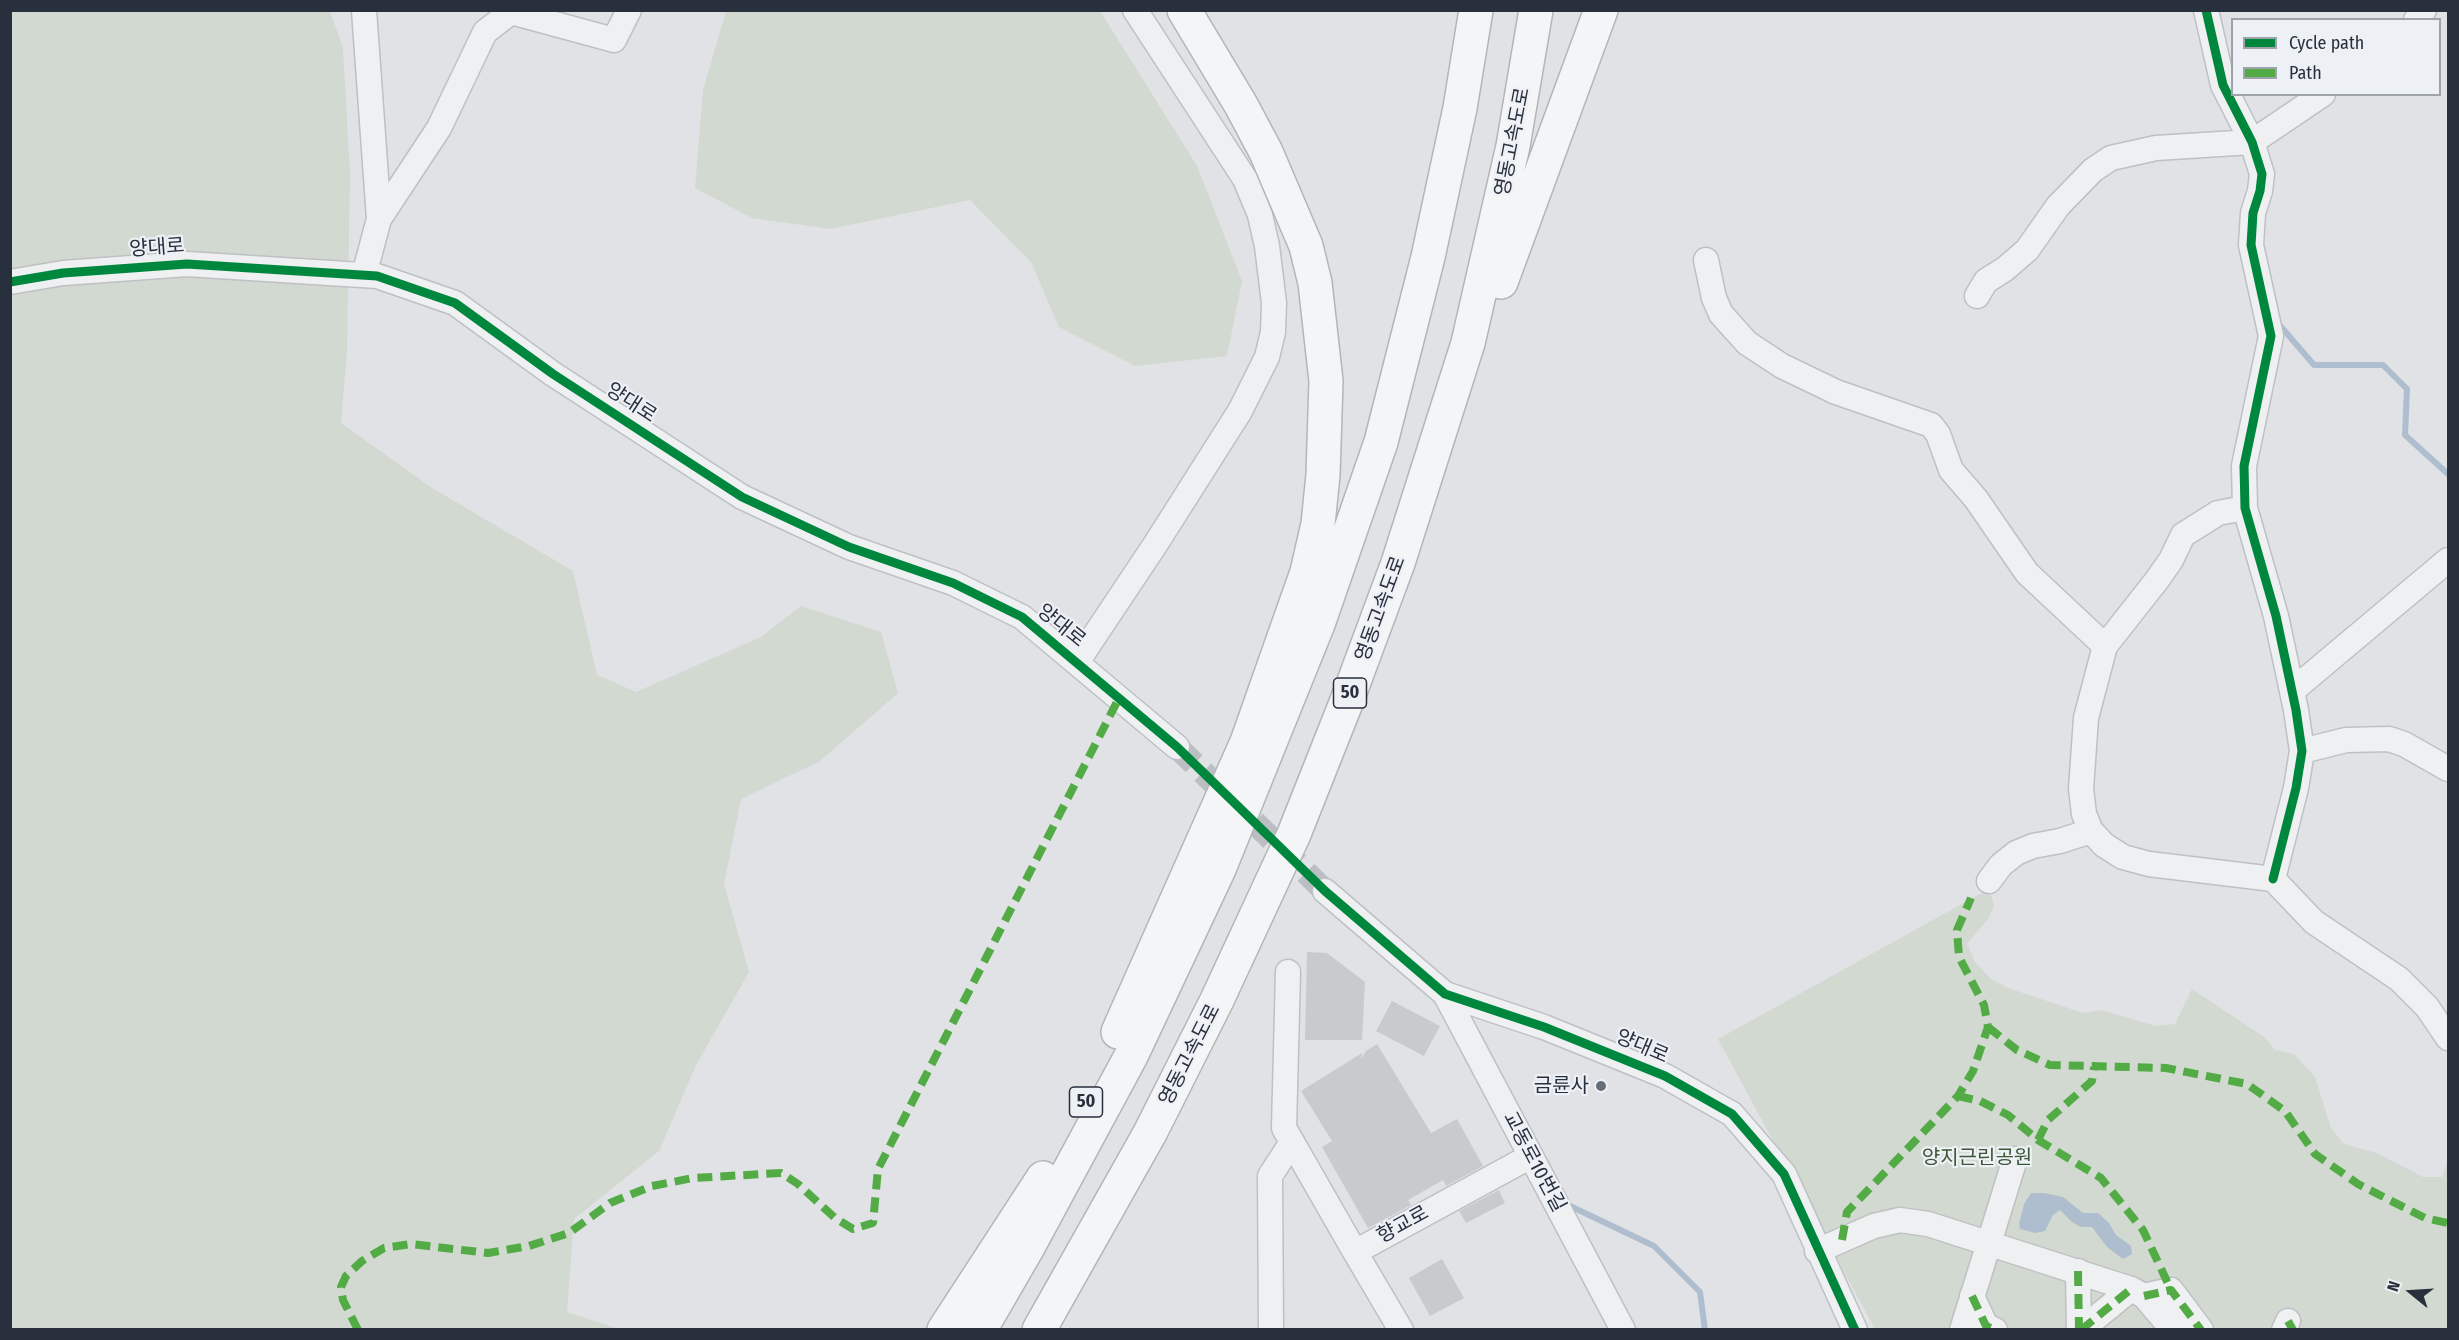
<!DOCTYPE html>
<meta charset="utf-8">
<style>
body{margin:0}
#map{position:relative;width:2459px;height:1340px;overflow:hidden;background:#e0e2e5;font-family:"Fira Sans Condensed",sans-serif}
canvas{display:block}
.frame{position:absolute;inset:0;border:12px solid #282f3d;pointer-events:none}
.legend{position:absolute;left:2231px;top:18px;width:210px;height:78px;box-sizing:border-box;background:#edf0f5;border:2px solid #9ea3ab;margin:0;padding:8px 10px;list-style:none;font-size:18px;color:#282f3d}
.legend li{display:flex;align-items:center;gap:12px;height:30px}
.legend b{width:30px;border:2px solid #9ea3ab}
.north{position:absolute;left:2381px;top:1262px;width:60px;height:60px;-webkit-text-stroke:4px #edf0f5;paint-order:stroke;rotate:288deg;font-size:16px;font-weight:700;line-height:24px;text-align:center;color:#282f3d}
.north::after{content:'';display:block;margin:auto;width:21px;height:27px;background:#282f3d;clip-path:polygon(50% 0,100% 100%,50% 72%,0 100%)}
</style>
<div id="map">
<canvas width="2459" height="1340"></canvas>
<div class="frame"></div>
<ul class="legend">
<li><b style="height:8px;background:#00873e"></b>Cycle path</li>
<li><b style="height:8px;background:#53ab46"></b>Path</li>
</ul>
<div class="north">N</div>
</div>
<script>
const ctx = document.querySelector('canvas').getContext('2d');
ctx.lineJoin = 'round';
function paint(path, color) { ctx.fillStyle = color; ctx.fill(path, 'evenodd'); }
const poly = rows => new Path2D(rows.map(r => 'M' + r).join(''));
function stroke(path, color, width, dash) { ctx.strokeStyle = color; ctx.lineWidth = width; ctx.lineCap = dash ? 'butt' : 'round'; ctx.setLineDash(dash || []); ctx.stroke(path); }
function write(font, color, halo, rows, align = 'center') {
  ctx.font = font + ' "Fira Sans Condensed","Noto Sans KR",sans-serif'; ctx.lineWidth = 4.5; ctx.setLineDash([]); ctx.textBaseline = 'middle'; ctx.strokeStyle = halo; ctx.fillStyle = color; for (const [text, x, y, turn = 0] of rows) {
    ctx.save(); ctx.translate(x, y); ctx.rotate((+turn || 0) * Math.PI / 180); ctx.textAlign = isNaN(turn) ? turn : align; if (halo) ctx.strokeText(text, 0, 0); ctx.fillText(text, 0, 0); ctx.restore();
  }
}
const green = poly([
 [10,11,330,11,343,48,350,174,347,351,341,423,432,488,573,571,597,675,636,692,761,637,801,606,881,632,898,693,820,761,741,799,724,884,749,972,696,1065,659,1151,574,1219,567,1312,619,1329,11,1329],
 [726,11,1100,11,1197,166,1242,281,1227,356,1135,366,1059,327,1031,262,970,200,830,229,752,218,695,188,703,90],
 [1989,889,1994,905,1988,919,1967,944,1975,962,1992,980,2011,989,2083,1013,2101,1010,2156,1026,2175,1024,2192,989,2264,1037,2275,1050,2294,1054,2315,1077,2331,1128,2344,1144,2377,1153,2423,1177,2442,1177,2448,1161,2448,1329,1875,1329,1718,1039]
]);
const water = poly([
 [2031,1193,2044,1193,2063,1197,2083,1213,2098,1213,2109,1223,2116,1235,2131,1246,2132,1254,2123,1259,2107,1247,2092,1227,2081,1227,2072,1222,2060,1210,2053,1215,2045,1231,2035,1233,2020,1229,2019,1224,2024,1204]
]);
const stream = poly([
 [2277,322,2314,365,2383,365,2407,389,2405,435,2448,474],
 [1568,1205,1654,1246,1700,1292,1705,1330]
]);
const building = poly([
 [1307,952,1327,953,1365,982,1362,1040,1305,1040],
 [1392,1001,1440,1026,1424,1056,1376,1031],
 [1377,1044,1431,1133,1457,1119,1483,1166,1446,1186,1443,1180,1408,1200,1411,1205,1368,1228,1322,1147,1332,1141,1301,1091,1362,1053,1361,1059,1366,1051],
 [1499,1190,1505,1203,1466,1223,1459,1211],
 [1442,1259,1464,1298,1430,1316,1409,1278]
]);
const minorTunnel = poly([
 [1177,747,1325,891]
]);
const minor = poly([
 [2206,10,2223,85,2252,142,2262,174,2260,191,2253,213,2251,245,2271,336,2244,466,2245,508,2276,616,2296,710,2302,751,2296,788,2273,879],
 [2416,20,2424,10],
 [379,219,439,128,485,32,511,12,614,40,629,10],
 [1706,260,1714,298,1721,314,1747,343,1782,366,1836,392,1931,425,1938,434,1951,470,1976,499,2027,573,2105,646],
 [364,275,379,219,364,10],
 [10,282,63,273,187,264,377,276,455,303,553,374,742,497,849,547,953,583,1022,617,1177,747],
 [1977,296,1986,281,2005,269,2027,250,2058,206,2093,170,2111,158,2156,148,2252,142,2323,94],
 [2245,508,2218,513,2183,535,2171,560,2157,580,2105,646,2086,718,2081,789,2084,814,2091,831,2104,845,2123,857,2149,864,2273,879,2314,922,2399,979,2427,1007,2448,1038],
 [1077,662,1155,545,1240,411,1267,357,1273,332,1274,303,1267,246,1260,215,1245,179,1135,10],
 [2292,691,2448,560],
 [2302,751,2346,740,2389,739,2404,744,2448,769],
 [1989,881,2001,865,2016,853,2033,846,2060,841,2091,831],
 [1325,891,1445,994,1544,1027,1665,1076,1732,1114,1784,1174,1855,1330],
 [1288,972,1284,1128,1355,1252],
 [1445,994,1623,1330],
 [1817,1251,1874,1226,1900,1220,1928,1224,2131,1289,2144,1296,2173,1330],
 [2078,1271,2079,1330],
 [1972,1296,1986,1326,1995,1330],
 [2144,1296,2171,1290,2201,1330],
 [1271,1330,1270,1176,1292,1142],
 [1401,1330,1355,1252,1531,1156],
 [1962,1330,2015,1159],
 [2081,1330,2131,1289],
 [2284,1330,2288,1321]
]);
const highway = poly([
 [1501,282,1601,10],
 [1118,1032,1247,742,1307,572,1318,524,1323,475,1326,381,1315,283,1306,246,1266,152,1241,105,1184,10],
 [944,1330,1043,1178],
 [980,1330,1028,1247,1131,1056,1219,869,1318,624,1381,442,1428,257,1460,108,1476,10],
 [1039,1330,1150,1133,1217,1000,1294,834,1346,703,1398,563,1468,343,1513,146,1536,10]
]);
const quiet = poly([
 [1988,1027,2017,1050,2050,1065,2166,1068,2247,1084,2285,1111,2315,1154,2358,1184,2425,1218,2448,1223],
 [1958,1096,1980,1101,2008,1115,2038,1140,2101,1178,2143,1230,2171,1290],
 [2038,1140,2048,1120,2092,1081,2094,1067],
 [1842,1240,1847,1212,1958,1096,1973,1071,1988,1027,1984,1005,1959,957,1957,930,1971,898],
 [2078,1271,2079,1330],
 [1972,1296,1986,1326,1995,1330],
 [2144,1296,2171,1290,2201,1330],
 [2288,1321,2293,1330],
 [358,1330,343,1300,341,1287,346,1276,362,1261,384,1248,411,1244,488,1253,529,1246,569,1233,610,1203,652,1186,693,1178,781,1173,798,1184,835,1218,853,1229,873,1223,878,1169,1119,698],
 [2081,1330,2131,1289]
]);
const cycleway = poly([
 [2206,10,2223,85,2252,142,2262,174,2260,191,2253,213,2251,245,2271,336,2244,466,2245,508,2276,616,2296,710,2302,751,2296,788,2273,879],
 [10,282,63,273,187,264,377,276,455,303,553,374,742,497,849,547,953,583,1022,617,1177,747,1325,891,1445,994,1544,1027,1665,1076,1732,1114,1784,1174,1855,1330]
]);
const markers = [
 [1601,1086,6,"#686e78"]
];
const shields = [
 [1350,693,33],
 [1086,1102,33]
];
const shieldNames = [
 ["50",1350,693],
 ["50",1086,1102]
];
const streetNames = [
 ["영동고속도로",1513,142,-79],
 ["양대로",157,248,-4],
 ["양대로",631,403,33],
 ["영동고속도로",1381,609,-70],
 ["양대로",1061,626,39],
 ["양대로",1642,1047,23],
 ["영동고속도로",1190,1055,-63],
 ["교동로10번길",1534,1162,62],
 ["향교로",1403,1225,-29]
];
const poiNames = [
 ["금륜사",1589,1086]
];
const parkNames = [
 ["양지근린공원",1977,1158]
];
paint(green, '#d1d9d0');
paint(water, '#afbecf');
stroke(stream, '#afbecf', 6);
paint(building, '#c8cacd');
stroke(minorTunnel, '#bbbec3', 24, [24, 12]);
stroke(minor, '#bec0c3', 27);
stroke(highway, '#b2b5ba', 36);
stroke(minor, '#eff0f2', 24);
stroke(highway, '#f4f5f6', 33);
stroke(quiet, '#53ab46', 8, [15, 8]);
stroke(cycleway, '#00873e', 9);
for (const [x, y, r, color] of markers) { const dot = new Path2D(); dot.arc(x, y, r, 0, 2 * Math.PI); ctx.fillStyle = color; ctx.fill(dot); stroke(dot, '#edf0f5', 2); }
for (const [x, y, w] of shields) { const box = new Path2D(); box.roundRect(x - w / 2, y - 15, w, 30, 4.5); ctx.fillStyle = '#edf0f5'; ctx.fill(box); stroke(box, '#282f3d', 1.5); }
write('bold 18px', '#282f3d', null, shieldNames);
write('20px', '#282f3d', '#edf0f5', streetNames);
write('20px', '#282f3d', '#edf0f5', poiNames, 'right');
write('20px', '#3c5835', '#edf0f5', parkNames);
</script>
